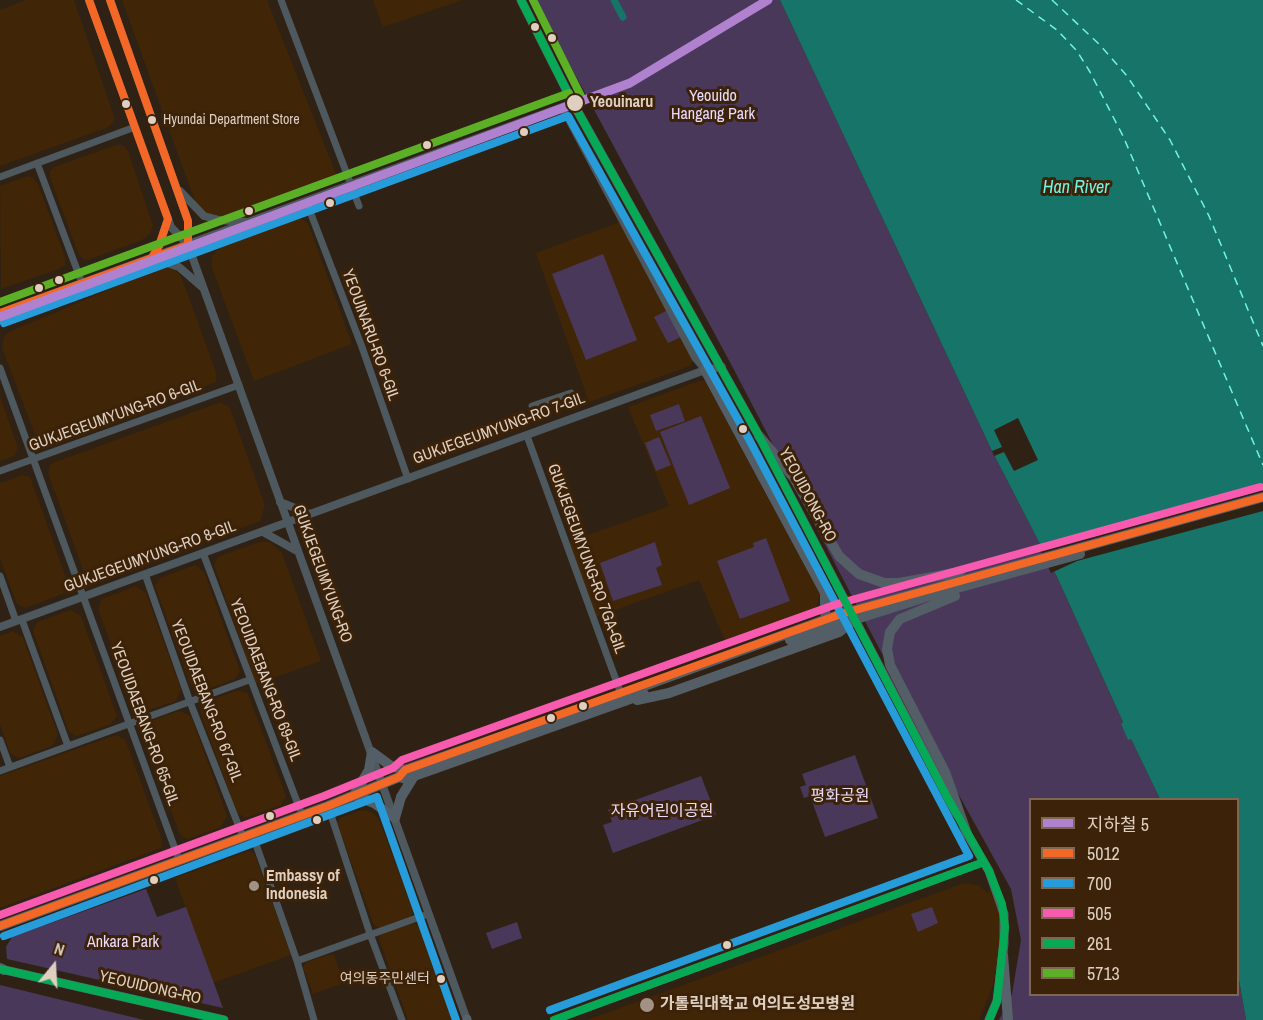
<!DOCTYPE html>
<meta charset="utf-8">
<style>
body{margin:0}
#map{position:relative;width:1263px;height:1020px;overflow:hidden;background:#2f2214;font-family:"Archivo Narrow","Noto Sans KR",sans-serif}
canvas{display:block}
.legend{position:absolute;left:1029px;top:798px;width:210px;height:198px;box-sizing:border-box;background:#3b2208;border:2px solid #7d6752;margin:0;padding:8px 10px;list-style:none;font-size:18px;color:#dfcfc1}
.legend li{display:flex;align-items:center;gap:12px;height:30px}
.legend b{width:30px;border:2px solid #7d6752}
.north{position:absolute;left:24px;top:936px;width:60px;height:60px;-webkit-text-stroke:4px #3b2208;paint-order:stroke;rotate:18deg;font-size:16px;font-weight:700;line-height:24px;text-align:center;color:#dfcfc1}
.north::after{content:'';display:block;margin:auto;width:21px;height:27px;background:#dfcfc1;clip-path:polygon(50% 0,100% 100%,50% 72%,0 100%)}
</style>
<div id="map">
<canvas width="1263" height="1020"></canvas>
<ul class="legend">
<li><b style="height:8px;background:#b081ce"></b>지하철 5</li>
<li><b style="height:8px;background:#f36827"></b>5012</li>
<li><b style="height:8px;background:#269cda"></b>700</li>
<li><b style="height:8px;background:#f75aaf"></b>505</li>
<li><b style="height:8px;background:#06aa56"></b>261</li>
<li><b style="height:8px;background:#5bb025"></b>5713</li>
</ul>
<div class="north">N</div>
</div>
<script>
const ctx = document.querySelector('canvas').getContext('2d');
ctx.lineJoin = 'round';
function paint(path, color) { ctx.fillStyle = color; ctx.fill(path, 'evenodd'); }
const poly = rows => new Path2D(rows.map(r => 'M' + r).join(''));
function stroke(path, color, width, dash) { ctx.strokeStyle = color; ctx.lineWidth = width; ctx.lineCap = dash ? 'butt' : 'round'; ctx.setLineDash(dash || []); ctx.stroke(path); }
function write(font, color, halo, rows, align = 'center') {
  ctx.font = font + ' "Archivo Narrow","Noto Sans KR",sans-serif'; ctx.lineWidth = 6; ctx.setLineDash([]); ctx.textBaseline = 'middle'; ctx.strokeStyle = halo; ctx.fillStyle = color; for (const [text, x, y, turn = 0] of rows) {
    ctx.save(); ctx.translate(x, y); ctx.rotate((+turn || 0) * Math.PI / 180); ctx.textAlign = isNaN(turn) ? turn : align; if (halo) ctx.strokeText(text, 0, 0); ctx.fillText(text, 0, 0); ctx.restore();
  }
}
const built = poly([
 [26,0,74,0,115,119,109,127,0,166,0,10],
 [122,0,267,0,336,174,334,181,240,214,223,218,205,213,196,204],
 [373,0,463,0,383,27],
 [116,145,123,145,128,151,153,226,150,233,142,240,88,260,83,259,78,253,50,177,50,172,54,167],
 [27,176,33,178,38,184,65,257,65,265,59,269,1,289,0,186],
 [299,217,308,223,352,344,254,381,212,268,212,256,222,245],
 [622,221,694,359,690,366,589,402,536,253],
 [162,267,175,270,181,276,217,375,216,382,47,444,38,442,2,348,4,337,9,332],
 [699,381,705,381,820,594,816,608,810,612,726,643,699,580,596,617,569,542,669,506,628,407],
 [0,396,18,448,14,456,0,461],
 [221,402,230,408,265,505,260,521,97,582,90,581,85,575,48,473,50,464],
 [22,475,30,477,69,586,65,593,25,608,17,604,0,559,0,483],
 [259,542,270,542,282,553,321,661,256,684,214,565,218,557],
 [195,565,204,572,240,671,235,679,200,692,191,686,155,586,160,578],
 [136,586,146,593,181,690,176,701,142,712,134,708,98,608,102,599],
 [71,610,81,616,117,716,111,724,77,736,69,732,33,631,37,622],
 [13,631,23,638,58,735,52,746,19,758,10,753,0,724,0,636],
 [238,690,248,694,286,796,281,805,245,818,237,812,200,711,205,702],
 [179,711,191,716,227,816,221,827,188,839,180,835,142,732,148,722],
 [116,735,125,739,162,840,161,848,0,908,0,776],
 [362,810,372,812,379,819,413,911,411,916,379,928,374,925,337,823,340,818],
 [249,851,254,853,291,955,213,983,175,878],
 [964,883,978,885,988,893,989,889,998,908,1001,927,999,956,992,988,979,1020,587,1020],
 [413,923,418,925,453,1020,408,1020,379,939,381,934],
 [331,954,334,955,344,983,313,994,303,967,306,962]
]);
const green = poly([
 [535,0,780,0,992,451,1057,577,1123,722,1121,724,1128,739,1131,739,1160,799,1030,800,1030,994,1238,994,1238,974,1246,1020,999,1020,1012,994,1021,940,1011,889,904,696,732,366],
 [603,254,637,340,586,360,552,274],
 [668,310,681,337,668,343,654,317],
 [679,404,685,421,656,431,650,415],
 [701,416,730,488,689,505,660,432],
 [659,437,671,465,656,471,645,443],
 [766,538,790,601,740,619,717,561,754,547,753,543],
 [655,542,662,565,656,568,662,585,613,601,600,563],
 [855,755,878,818,825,837,810,796,804,798,800,787,806,785,802,774],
 [701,776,716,815,613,853,603,825,612,822,608,810],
 [146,889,157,917,186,907,223,1008,7,959,6,947,12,937],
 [932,907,938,923,918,932,911,914],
 [517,922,522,938,492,949,486,933],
 [0,985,144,1020,0,1020]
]);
const water = poly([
 [780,0,1263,0,1263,1020,1246,1020,1238,974,1238,800,1160,799,1131,739,1128,740,1121,724,1123,722,1057,577,992,451]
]);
const pier = poly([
 [1018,418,1038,460,1014,471,1004,452,994,456,992,451,1002,447,994,430],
 [1263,490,1263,511,1077,561,1051,573,1037,545,1071,542]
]);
const canal = poly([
 [614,0,623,17]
]);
const ferry = poly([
 [1016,0,1057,30,1077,51,1090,72,1123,136,1263,465],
 [1052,0,1100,45,1127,76,1170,140,1209,216,1263,346]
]);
const minor = poly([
 [281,0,359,206],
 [562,107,695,358,705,370],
 [37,163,82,283],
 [0,177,135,127],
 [306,201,362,347,408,479],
 [0,368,179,860],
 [532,406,571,393],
 [527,436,620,691],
 [0,471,239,385],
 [203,553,302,815],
 [145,574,190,702,243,837],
 [0,576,16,621],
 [22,620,68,746],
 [0,740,10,767],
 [0,771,249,680],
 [328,806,370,934,402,1020],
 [252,833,297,961,314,1020],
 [297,961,428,914]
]);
const tertiary = poly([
 [89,0,171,227,188,245],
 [110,0,188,221,188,245,467,1020],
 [180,191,204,216,219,220,248,222],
 [151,259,159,246,168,219],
 [154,259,179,267,202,287],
 [0,313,573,103],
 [280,502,310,514],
 [263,532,297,551],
 [0,627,705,370,722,367],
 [554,1020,984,862]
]);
const secondary = poly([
 [521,0,573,103,759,436,956,813],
 [965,830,989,871,1004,914,1004,944,997,1001,989,1020],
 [0,969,224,1020],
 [467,1020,467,1019]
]);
const primary = poly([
 [705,370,825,593,825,613],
 [759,436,794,478,839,556,859,574,884,583,899,583,960,572],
 [955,596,900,619,890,632,887,649,890,665,945,772,967,834],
 [790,640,932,595,1080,554],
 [637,700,669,693,839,632,852,622],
 [405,770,391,766,372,752,369,770,354,795,374,803,395,818,401,797,414,776],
 [399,777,406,779,414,776,644,694],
 [0,926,328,806,399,777,405,770,603,701,841,614,1263,497],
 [0,968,4,970]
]);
const trunk = poly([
 [1003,955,1008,1020]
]);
const bus1 = poly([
 [89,0,168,219,159,246,151,259],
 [0,313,188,245,188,221,110,0],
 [0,926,328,806,399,777,405,770,841,614,1263,497]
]);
const bus2 = poly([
 [4,323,568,116,750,441,969,856,550,1010],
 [4,936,377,797,456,1020]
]);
const bus3 = poly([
 [0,915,324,796,393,768,402,760,837,604,1260,487]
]);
const bus4 = poly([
 [521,0,573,103,759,436,947,797,989,871,1002,904,1005,927,997,1001,989,1020],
 [0,969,224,1020],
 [554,1020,984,862]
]);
const bus5 = poly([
 [533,0,582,98],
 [0,302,569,93]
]);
const metro1 = poly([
 [0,317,630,83,768,0]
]);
const markers = [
 [535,27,5,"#dfcfc1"],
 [552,38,5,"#dfcfc1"],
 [575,103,9,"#dfcfc1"],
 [126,104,5,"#dfcfc1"],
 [152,120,5,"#dfcfc1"],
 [524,132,5,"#dfcfc1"],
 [427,145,5,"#dfcfc1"],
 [330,203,5,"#dfcfc1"],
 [249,211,5,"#dfcfc1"],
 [59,280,5,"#dfcfc1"],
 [39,288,5,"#dfcfc1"],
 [743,429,5,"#dfcfc1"],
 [583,706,5,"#dfcfc1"],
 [551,718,5,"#dfcfc1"],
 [270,816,5,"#dfcfc1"],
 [317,820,5,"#dfcfc1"],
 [154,880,5,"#dfcfc1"],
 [254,886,6,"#a19284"],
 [727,945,5,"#dfcfc1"],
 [441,979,5,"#dfcfc1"],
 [647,1005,8,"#a19284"]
];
const busNames = [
 ["Hyundai Department Store",163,120],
 ["여의동주민센터",430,979,"right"]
];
const parkNames = [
 ["Yeouido",713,97],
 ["Hangang Park",713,115],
 ["평화공원",840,797],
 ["자유어린이공원",662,812],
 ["Ankara Park",123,943]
];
const stopNames = [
 ["Yeouinaru",590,103]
];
const streetNames = [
 ["YEOUINARU-RO 6-GIL",370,335,70],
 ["GUKJEGEUMYUNG-RO 6-GIL",115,416,-20],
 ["GUKJEGEUMYUNG-RO 7-GIL",499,429,-20],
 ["YEOUIDONG-RO",807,495,62],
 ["GUKJEGEUMYUNG-RO 8-GIL",150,557,-20],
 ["GUKJEGEUMYUNG-RO 7GA-GIL",586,559,70],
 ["GUKJEGEUMYUNG-RO",322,574,70],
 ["YEOUIDAEBANG-RO 69-GIL",265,680,69],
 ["YEOUIDAEBANG-RO 67-GIL",206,701,69],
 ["YEOUIDAEBANG-RO 65-GIL",144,724,70],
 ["YEOUIDONG-RO",150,988,13]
];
const poiNames = [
 ["Embassy of",266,877],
 ["Indonesia",266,895],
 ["가톨릭대학교 여의도성모병원",660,1005]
];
const waterNames = [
 ["Han River",1076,188]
];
paint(built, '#402506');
paint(green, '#4a385b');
paint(water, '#167469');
paint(pier, '#2f2214');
stroke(canal, '#167469', 7);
stroke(ferry, '#71f5e4', 1.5, [8, 6]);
stroke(minor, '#4e585f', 7);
stroke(tertiary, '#4e585f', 8);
stroke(secondary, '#55626b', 9);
stroke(primary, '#545e66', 10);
stroke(trunk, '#58626a', 10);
stroke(bus1, '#f36827', 8);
stroke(bus2, '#269cda', 8);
stroke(bus3, '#f75aaf', 8);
stroke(bus4, '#06aa56', 8);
stroke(bus5, '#5bb025', 8);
stroke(metro1, '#b081ce', 9);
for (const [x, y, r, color] of markers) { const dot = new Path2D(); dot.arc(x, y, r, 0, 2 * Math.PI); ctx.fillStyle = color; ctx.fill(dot); stroke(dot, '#3b2208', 2); }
write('14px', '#dfcfc1', '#3b2208', busNames, 'left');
write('16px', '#eadcfe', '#3b2208', parkNames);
write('bold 16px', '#dfcfc1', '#3b2208', stopNames, 'left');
write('16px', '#dfcfc1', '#3b2208', streetNames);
write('bold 16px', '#dfcfc1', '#3b2208', poiNames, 'left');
write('italic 18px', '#71f5e4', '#3b2208', waterNames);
</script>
